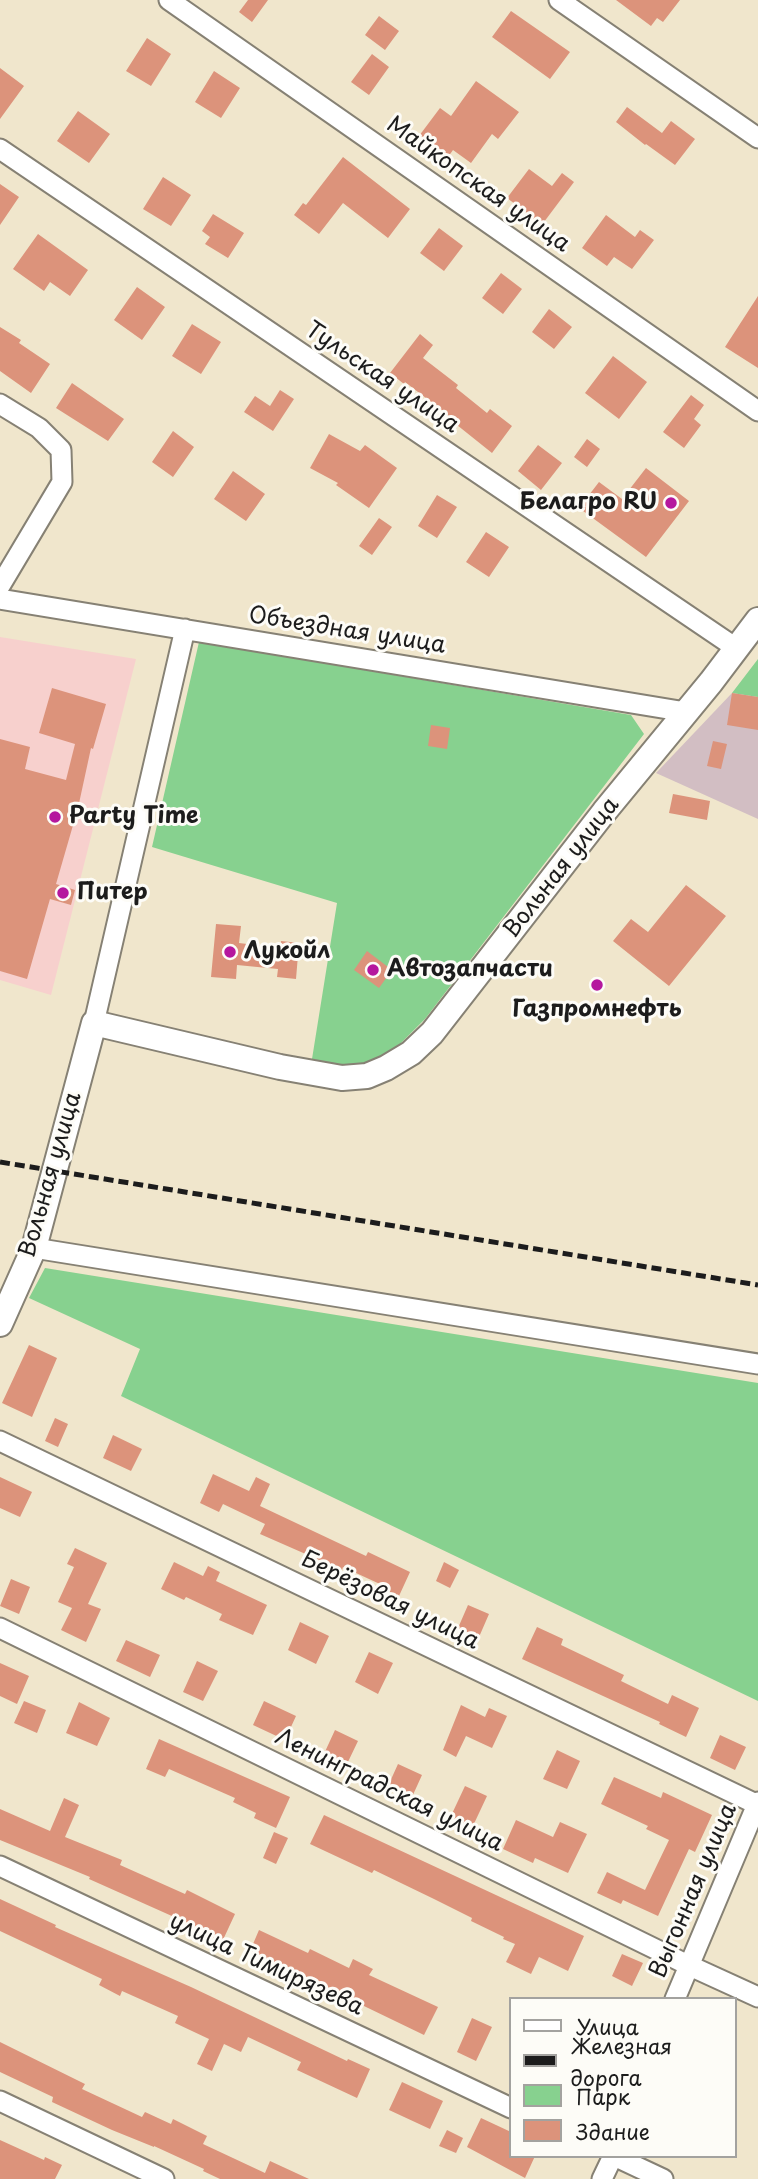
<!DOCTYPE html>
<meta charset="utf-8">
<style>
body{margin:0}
#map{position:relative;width:758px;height:2179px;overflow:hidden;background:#f0e6cc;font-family:"Playpen Sans",sans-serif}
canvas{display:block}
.legend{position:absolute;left:509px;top:1997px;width:228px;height:161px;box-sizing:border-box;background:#fdfcf7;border:2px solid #a3a29f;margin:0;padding:9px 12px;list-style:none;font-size:21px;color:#1c1c1c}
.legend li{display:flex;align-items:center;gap:14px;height:35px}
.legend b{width:35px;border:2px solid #a3a29f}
</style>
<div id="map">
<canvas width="758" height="2179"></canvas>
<ul class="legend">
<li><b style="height:9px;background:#fff"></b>Улица</li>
<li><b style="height:9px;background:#1c1c1c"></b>Железная дорога</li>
<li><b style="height:19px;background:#87d18f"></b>Парк</li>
<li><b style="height:19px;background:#dc937b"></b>Здание</li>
</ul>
</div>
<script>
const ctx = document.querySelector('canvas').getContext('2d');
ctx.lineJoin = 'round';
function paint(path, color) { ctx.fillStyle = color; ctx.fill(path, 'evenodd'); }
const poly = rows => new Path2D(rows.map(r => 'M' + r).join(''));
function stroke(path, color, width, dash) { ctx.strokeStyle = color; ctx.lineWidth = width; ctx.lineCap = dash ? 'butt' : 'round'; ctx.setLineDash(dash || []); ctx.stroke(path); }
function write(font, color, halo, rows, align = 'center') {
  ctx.font = font + ' "Playpen Sans",sans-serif'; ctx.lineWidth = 6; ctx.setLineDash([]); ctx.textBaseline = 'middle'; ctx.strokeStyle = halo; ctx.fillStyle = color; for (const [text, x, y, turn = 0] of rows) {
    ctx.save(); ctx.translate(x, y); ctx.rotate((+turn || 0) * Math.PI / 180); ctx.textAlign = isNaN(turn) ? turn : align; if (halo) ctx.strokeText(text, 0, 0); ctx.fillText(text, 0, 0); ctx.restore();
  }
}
const built = poly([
 [0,637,136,659,51,995,0,980]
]);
const industrial = poly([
 [732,693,758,697,758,819,656,773]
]);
const green = poly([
 [199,642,631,715,644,734,425,1019,382,1062,352,1068,312,1059,337,903,152,847],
 [758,659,758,697,732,693],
 [45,1268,758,1383,758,1701,121,1396,140,1349,29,1298]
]);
const building = poly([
 [248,0,268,0,252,22,239,12],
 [616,0,680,0,663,22,657,18,651,26],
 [511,11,570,52,550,79,492,37],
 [379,16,399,31,385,50,365,35],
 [147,38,171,54,151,86,126,71],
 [372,54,389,67,369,95,351,82],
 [0,68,24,86,0,119],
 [214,71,240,88,221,118,195,102],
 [476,81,519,112,498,139,492,134,471,163,453,150,448,157,419,136,440,108,451,116],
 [627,107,662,133,671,121,695,139,675,165,646,144,645,145,616,122],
 [78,111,110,134,89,163,57,141],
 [343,157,410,209,388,238,343,203,319,234,294,215,303,203,306,205],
 [529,169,552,186,562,173,574,182,541,226,529,217,531,216,507,198],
 [163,177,191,195,171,226,143,209],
 [0,184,19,197,0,225],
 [213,214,244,233,228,258,205,244,210,237,202,231],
 [606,215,635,237,640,230,654,240,632,269,614,257,607,266,582,248],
 [439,228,463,246,444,271,420,253],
 [38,234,88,270,70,296,50,282,44,291,13,269],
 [501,273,522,289,503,314,482,298],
 [137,287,165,307,142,340,114,320],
 [758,296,758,368,725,347],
 [549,309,572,327,554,349,532,332],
 [192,324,221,342,201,374,172,356],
 [0,327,21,340,19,343,50,364,31,393,0,371],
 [420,334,433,345,423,358,458,385,456,388,487,413,490,409,512,426,492,453,447,417,448,415,405,382,404,384,390,373],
 [613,356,647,382,619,419,585,393],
 [72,383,124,419,108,441,56,408],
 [280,390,294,399,273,431,244,412,255,396,270,406],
 [691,395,704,405,694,419,701,425,684,448,663,432],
 [173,431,194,447,173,477,152,462],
 [329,434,360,451,365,445,397,468,369,508,336,485,338,483,310,468],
 [587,439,600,449,587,467,574,457],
 [538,445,562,463,541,490,518,471],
 [646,468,689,501,646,557,579,508,599,482,622,499],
 [233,471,265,494,246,521,214,499],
 [437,495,457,507,437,538,418,526],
 [379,518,392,527,372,555,359,546],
 [486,532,509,547,489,577,466,562],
 [52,688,106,704,93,749,91,748,78,808,56,884,75,890,71,905,50,899,27,979,0,971,0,739,30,747,25,769,66,780,75,744,39,733],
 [732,693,758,697,758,730,727,725],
 [431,725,450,728,447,749,428,746],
 [713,741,727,744,721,769,707,766],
 [673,794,710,801,707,820,669,813],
 [686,885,726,916,669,986,613,941,631,919,648,932],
 [216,924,241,926,239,943,280,948,281,941,299,943,296,979,277,977,278,969,237,965,236,979,211,977],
 [367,951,392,970,379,988,354,970],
 [29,1345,57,1358,32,1417,2,1403],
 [55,1418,68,1424,58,1447,45,1441],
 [113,1435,142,1449,131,1471,103,1458],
 [213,1474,249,1491,256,1477,270,1484,260,1506,366,1556,368,1552,410,1572,399,1596,380,1588,382,1585,343,1567,342,1570,260,1534,265,1524,223,1504,219,1512,200,1503],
 [0,1477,32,1492,20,1517,0,1508],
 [75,1548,107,1563,88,1604,101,1609,86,1642,61,1630,72,1608,58,1602,74,1567,67,1564],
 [174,1562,203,1576,208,1566,220,1572,216,1581,267,1605,253,1635,219,1620,222,1614,186,1597,184,1600,161,1589],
 [444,1562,459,1570,450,1588,436,1581],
 [11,1579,30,1587,19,1614,0,1606],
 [468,1605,489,1614,479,1637,458,1628],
 [300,1622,329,1636,316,1664,288,1650],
 [537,1627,563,1639,561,1645,624,1675,621,1681,668,1704,672,1695,699,1708,686,1737,659,1724,660,1722,522,1659],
 [126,1640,160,1655,150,1677,116,1661],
 [369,1652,393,1663,378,1694,355,1682],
 [197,1661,218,1671,203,1701,183,1692],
 [0,1663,29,1676,17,1704,0,1696],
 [24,1701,46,1710,37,1733,14,1723],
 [264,1701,296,1716,285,1740,253,1725],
 [79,1702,110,1718,97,1746,66,1733],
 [461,1705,485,1717,489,1708,507,1716,492,1748,466,1736,456,1757,443,1750],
 [335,1730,358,1741,346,1766,323,1756],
 [720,1735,746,1747,735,1770,710,1758],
 [159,1739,290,1797,276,1828,254,1818,256,1813,233,1802,235,1798,169,1769,165,1777,146,1769],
 [557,1750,580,1761,567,1789,543,1779],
 [398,1764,422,1775,412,1797,388,1786],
 [614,1777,661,1798,663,1792,712,1815,695,1852,689,1849,658,1916,623,1900,621,1904,597,1893,607,1872,645,1890,669,1840,646,1829,648,1826,601,1804],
 [465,1786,487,1796,472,1828,450,1818],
 [64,1798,79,1805,65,1837,122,1860,120,1865,185,1894,187,1890,235,1914,222,1942,200,1932,201,1929,89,1879,90,1877,0,1840,0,1809,50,1831],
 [324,1815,584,1936,568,1971,539,1957,531,1974,506,1962,515,1944,503,1939,504,1937,471,1921,472,1918,434,1899,374,1870,372,1873,310,1844],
 [516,1820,553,1837,560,1822,587,1834,568,1873,535,1858,533,1863,503,1849],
 [274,1832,288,1838,276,1864,263,1858],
 [0,1899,56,1925,55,1927,191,1987,347,2061,348,2059,370,2069,357,2098,297,2070,301,2062,248,2037,241,2052,224,2044,212,2071,197,2064,209,2039,175,2023,178,2016,122,1991,120,1996,99,1985,102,1979,0,1931],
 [259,1930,308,1953,310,1949,349,1968,353,1959,373,1969,369,1975,438,2007,424,2035,250,1951],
 [622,1954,643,1963,632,1986,612,1976],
 [472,2018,492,2027,476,2061,457,2052],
 [0,2042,85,2084,82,2089,142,2117,145,2112,171,2124,173,2119,207,2136,203,2144,265,2173,270,2161,309,2179,220,2179,203,2171,204,2169,154,2146,154,2147,112,2130,52,2102,53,2097,0,2072],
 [402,2082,443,2101,430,2129,389,2110],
 [481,2118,511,2132,511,2156,535,2156,525,2178,467,2147],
 [447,2130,463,2138,456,2153,439,2146],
 [0,2140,44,2160,45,2157,62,2165,55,2179,0,2179]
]);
const minor = poly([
 [169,0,758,411],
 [559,0,758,138],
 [0,149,736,648],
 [0,404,39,428,61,450,62,482,0,586],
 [0,599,686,712],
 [94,1023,185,629],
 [34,1248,758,1364],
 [0,1441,758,1805],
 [0,1628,688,1965,758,1997],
 [0,1866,511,2108],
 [675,1999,758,1802],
 [0,2101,164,2179],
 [614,2156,663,2179],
 [602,2179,613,2156]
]);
const major = poly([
 [0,1324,34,1248,94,1023,280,1067,342,1078,367,1076,386,1068,411,1053,432,1033,604,812,711,682,758,620]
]);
const rail = poly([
 [0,1162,758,1285]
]);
const markers = [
 [671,503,7,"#b5179e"],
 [55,817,7,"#b5179e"],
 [63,893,7,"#b5179e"],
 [230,952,7,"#b5179e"],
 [373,970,7,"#b5179e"],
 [597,985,7,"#b5179e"]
];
const streetNames = [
 ["Майкопская улица",478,185,35],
 ["Тульская улица",382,378,34],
 ["Объездная улица",347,631,9],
 ["Вольная улица",562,868,-52],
 ["Вольная улица",51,1175,-74],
 ["Берёзовая улица",390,1601,26],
 ["Ленинградская улица",389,1791,26],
 ["Выгонная улица",694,1891,-67],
 ["улица Тимирязева",266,1965,25]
];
const poiNames = [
 ["Белагро RU",657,503,"right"],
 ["Party Time",69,817],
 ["Питер",77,893],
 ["Лукойл",244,952],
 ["Автозапчасти",387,970],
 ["Газпромнефть",597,1010,"center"]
];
paint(built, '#f7d0cd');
paint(industrial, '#d2bec3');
paint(green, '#87d18f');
paint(building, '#dc937b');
stroke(minor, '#868174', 23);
stroke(major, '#868174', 28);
stroke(minor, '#fff', 19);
stroke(major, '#fff', 24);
stroke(rail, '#1c1c1c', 5, [10, 5]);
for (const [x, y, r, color] of markers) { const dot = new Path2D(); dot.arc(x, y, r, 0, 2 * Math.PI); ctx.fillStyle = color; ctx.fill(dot); stroke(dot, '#fdfcf7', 2.5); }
write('23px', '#1c1c1c', '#fdfcf7', streetNames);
write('bold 23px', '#1c1c1c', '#fdfcf7', poiNames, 'left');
</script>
